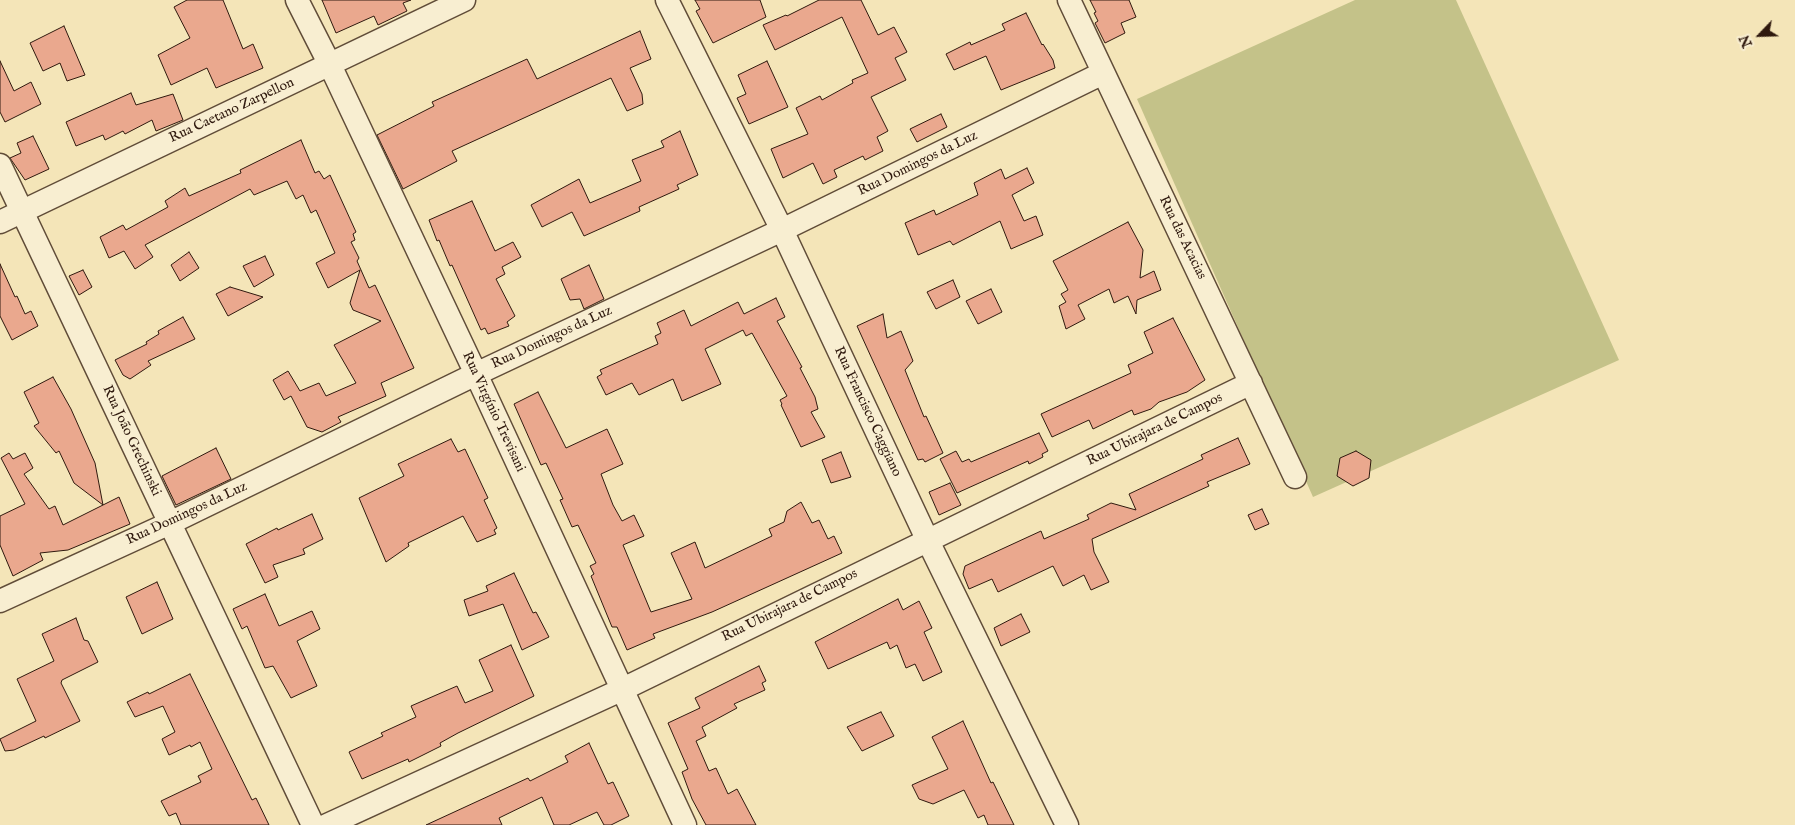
<!DOCTYPE html>
<meta charset="utf-8">
<style>
body{margin:0}
#map{position:relative;width:1795px;height:825px;overflow:hidden;background:#f4e5b8;font-family:"IM FELL English",serif}
canvas{display:block}
.north{position:absolute;left:1735px;top:10px;width:50px;height:50px;-webkit-text-stroke:4px #f8eed1;paint-order:stroke;rotate:246deg;font-size:14px;font-weight:700;line-height:20px;text-align:center;color:#2f190e}
.north::after{content:'';display:block;margin:auto;width:18px;height:22px;background:#2f190e;clip-path:polygon(50% 0,100% 100%,50% 72%,0 100%)}
</style>
<div id="map">
<canvas width="1795" height="825"></canvas>
<div class="north">N</div>
</div>
<script>
const ctx = document.querySelector('canvas').getContext('2d');
ctx.lineJoin = 'round';
function paint(path, color) { ctx.fillStyle = color; ctx.fill(path, 'evenodd'); }
const poly = rows => new Path2D(rows.map(r => 'M' + r).join(''));
function stroke(path, color, width, dash) { ctx.strokeStyle = color; ctx.lineWidth = width; ctx.lineCap = dash ? 'butt' : 'round'; ctx.setLineDash(dash || []); ctx.stroke(path); }
function write(font, color, halo, rows, align = 'center') {
  ctx.font = font + ' "IM FELL English",serif'; ctx.lineWidth = 4; ctx.setLineDash([]); ctx.textBaseline = 'middle'; ctx.strokeStyle = halo; ctx.fillStyle = color; for (const [text, x, y, turn = 0] of rows) {
    ctx.save(); ctx.translate(x, y); ctx.rotate((+turn || 0) * Math.PI / 180); ctx.textAlign = isNaN(turn) ? turn : align; if (halo) ctx.strokeText(text, 0, 0); ctx.fillText(text, 0, 0); ctx.restore();
  }
}
const green = poly([
 [1355,0,1456,0,1619,360,1313,497,1137,99]
]);
const building = poly([
 [187,0,223,0,243,49,253,44,263,68,216,88,207,68,171,85,158,55,190,38,174,7,187,0],
 [322,0,411,0,403,3,407,11,378,25,374,16,336,33,322,0],
 [695,0,760,0,766,17,713,43,696,11,700,9,695,0],
 [819,0,861,0,878,35,894,27,907,52,895,58,906,80,871,97,888,131,877,137,883,151,865,160,863,156,834,170,837,177,823,184,813,163,783,178,771,149,808,134,796,108,820,96,822,100,853,83,852,80,868,73,842,17,775,50,763,25,786,15,787,16,819,0],
 [1090,0,1129,0,1136,17,1121,23,1125,33,1105,43,1095,23,1098,21,1094,13,1096,12,1090,0],
 [1026,13,1042,45,1043,44,1053,60,1055,68,1001,90,986,56,954,70,946,54,970,42,971,45,1005,30,1002,24,1026,13],
 [64,26,85,75,67,81,60,63,43,71,30,43,64,26],
 [640,31,651,59,630,68,642,94,643,104,627,111,611,78,452,151,457,161,403,189,377,135,434,106,432,102,527,59,537,79,640,31],
 [0,61,14,91,31,82,41,104,5,122,0,112,0,61],
 [767,61,788,107,749,124,737,98,746,94,738,75,767,61],
 [131,93,136,105,173,94,183,120,156,131,152,120,125,134,123,131,105,140,103,135,76,146,66,122,131,93],
 [941,114,947,127,917,142,910,129,941,114],
 [680,131,698,175,677,185,679,189,639,207,640,211,584,236,572,212,542,227,531,205,579,179,590,203,641,181,632,160,664,147,661,141,680,131],
 [33,136,49,169,25,180,10,158,21,153,17,143,33,136],
 [301,140,315,173,319,171,324,179,330,175,356,232,353,234,355,240,351,242,359,258,357,261,369,288,375,285,414,368,381,383,386,396,338,417,341,422,322,432,307,427,291,396,284,400,273,380,288,371,300,391,319,383,326,396,356,383,334,345,381,321,353,310,350,303,360,270,328,288,316,263,335,253,316,210,311,213,303,195,296,199,287,181,254,195,250,189,145,245,153,257,135,269,124,251,109,258,100,237,123,225,126,230,168,207,165,201,185,188,189,196,241,173,240,170,301,140],
 [1027,168,1034,183,1012,195,1024,221,1036,216,1043,235,1011,249,1000,221,953,245,950,241,918,255,905,223,934,210,936,215,978,195,974,183,1001,169,1005,179,1027,168],
 [472,201,495,251,513,242,521,257,502,267,505,274,496,279,515,316,507,322,509,326,488,334,485,328,481,330,452,265,450,266,439,240,437,241,429,220,472,201],
 [1128,222,1143,250,1140,278,1154,271,1161,290,1137,300,1136,314,1128,296,1114,303,1109,289,1078,305,1085,319,1066,329,1059,306,1066,302,1061,294,1068,290,1053,261,1128,222],
 [189,252,199,268,180,281,171,265,189,252],
 [265,256,274,275,254,287,243,266,265,256],
 [0,264,15,297,17,296,25,314,31,311,38,326,12,340,0,316,0,264],
 [589,265,604,299,584,309,580,299,570,300,561,279,589,265],
 [83,270,92,287,79,295,69,276,83,270],
 [953,280,960,297,936,309,927,292,953,280],
 [230,287,263,297,228,316,216,294,230,287],
 [991,289,1002,312,978,324,966,301,991,289],
 [776,298,785,317,777,321,802,367,800,368,815,397,818,409,811,412,825,437,801,447,781,405,782,404,780,400,787,396,752,333,746,336,743,330,705,349,721,384,682,401,673,379,639,395,632,383,606,395,597,377,602,374,600,370,658,344,655,336,661,333,657,323,684,310,691,326,738,302,744,314,776,298],
 [883,314,887,338,901,331,913,361,905,370,924,417,926,416,943,453,925,462,923,459,918,460,857,326,883,314],
 [183,317,195,339,148,361,151,365,130,379,123,375,115,360,147,344,146,342,159,334,158,331,183,317],
 [1173,318,1205,380,1187,392,1159,402,1151,409,1134,415,1132,410,1093,429,1089,420,1052,437,1041,414,1131,373,1128,365,1153,353,1144,332,1173,318],
 [53,377,71,409,95,463,103,505,119,497,130,524,68,550,40,553,43,560,13,576,0,545,0,516,25,504,1,458,9,453,13,459,25,453,33,468,24,474,49,509,55,506,63,525,103,505,74,483,59,451,56,453,34,426,39,423,24,392,53,377],
 [538,392,566,448,607,429,623,464,601,474,613,505,622,521,634,515,644,536,623,545,651,612,692,599,671,553,695,542,705,568,772,536,769,529,784,522,787,511,801,502,812,523,819,520,828,539,834,536,842,553,712,612,653,634,655,638,627,650,617,627,612,627,591,576,594,574,590,566,596,563,578,525,572,527,560,500,563,499,546,463,541,465,514,404,538,392],
 [1039,433,1048,451,1042,454,1043,457,1029,464,1028,461,957,493,940,459,956,451,962,462,969,459,971,462,1039,433],
 [1238,438,1250,464,1207,482,1209,486,1092,539,1094,552,1109,582,1091,590,1084,575,1063,586,1053,566,998,592,992,579,969,589,963,574,965,566,1041,531,1044,539,1089,519,1087,515,1111,503,1136,510,1129,494,1203,459,1201,455,1238,438],
 [451,439,458,452,465,449,488,498,484,500,497,528,494,530,496,534,477,542,463,516,408,543,409,546,386,562,359,498,404,476,398,464,451,439],
 [216,448,231,479,176,505,162,476,216,448],
 [1356,451,1371,460,1369,478,1353,486,1337,476,1340,458,1356,451],
 [841,452,851,477,831,483,822,460,841,452],
 [950,483,961,505,939,515,929,492,950,483],
 [1262,509,1269,524,1255,530,1248,515,1262,509],
 [312,514,323,539,303,549,305,554,273,565,278,577,265,583,246,544,277,528,278,530,312,514],
 [514,573,533,613,536,612,549,637,522,650,503,604,469,616,464,600,488,591,486,586,514,573],
 [157,582,173,619,142,634,126,597,157,582],
 [265,594,279,626,312,611,320,629,297,641,317,686,291,698,273,666,265,668,247,626,242,629,233,609,265,594],
 [898,599,903,610,919,601,932,628,924,632,942,672,923,681,915,664,906,668,897,645,890,649,887,642,828,669,815,642,898,599],
 [1021,614,1030,632,1001,646,994,628,1021,614],
 [76,618,84,640,88,641,98,662,62,680,61,683,80,721,45,738,44,736,14,750,5,751,0,739,36,721,17,679,54,661,42,634,76,618],
 [511,645,534,696,458,733,440,743,441,746,409,762,408,759,362,779,349,752,383,736,381,733,416,717,411,706,457,686,465,703,493,691,479,660,511,645],
 [759,666,766,681,762,683,765,690,734,704,737,708,702,727,706,736,696,741,709,771,716,768,728,794,737,789,756,825,706,825,692,799,682,772,688,769,668,723,700,708,695,698,759,666],
 [190,674,252,800,256,798,269,825,181,825,176,813,169,816,161,801,201,782,198,776,212,769,200,742,191,747,190,745,169,755,162,739,175,732,163,706,135,717,127,702,148,692,149,694,190,674],
 [881,712,894,736,862,751,847,727,881,712],
 [963,721,991,783,993,782,1014,825,988,825,984,815,978,818,964,790,933,804,919,799,912,785,948,769,932,737,963,721],
 [589,743,608,784,613,782,629,816,611,825,604,825,597,812,569,825,554,825,542,797,499,818,502,825,426,825,528,778,530,781,568,762,565,756,589,743]
]);
const minor = poly([
 [297,0,330,65,476,374,685,825],
 [667,0,782,230,927,539,1067,825],
 [1069,0,1295,477],
 [0,165,313,825],
 [0,222,464,0],
 [0,601,170,523,476,374,782,230,1103,73],
 [327,825,621,690,1251,383]
]);
const streetNames = [
 ["Rua Caetano Zarpellon",232,111,-25],
 ["Rua Domingos da Luz",918,164,-26],
 ["Rua das Acacias",1182,238,64],
 ["Rua Domingos da Luz",552,338,-25],
 ["Rua Virgínio Trevisani",493,412,65],
 ["Rua Francisco Caggiano",867,412,65],
 ["Rua Ubirajara de Campos",1155,430,-26],
 ["Rua João Grechinski",131,441,65],
 ["Rua Domingos da Luz",187,514,-25],
 ["Rua Ubirajara de Campos",790,606,-26]
];
paint(green, '#c4c289');
paint(building, '#eaa88e');
stroke(building, '#2f190e', 1);
stroke(minor, '#604c38', 25);
stroke(minor, '#f8eed1', 22);
write('14px', '#2f190e', '#f8eed1', streetNames);
</script>
